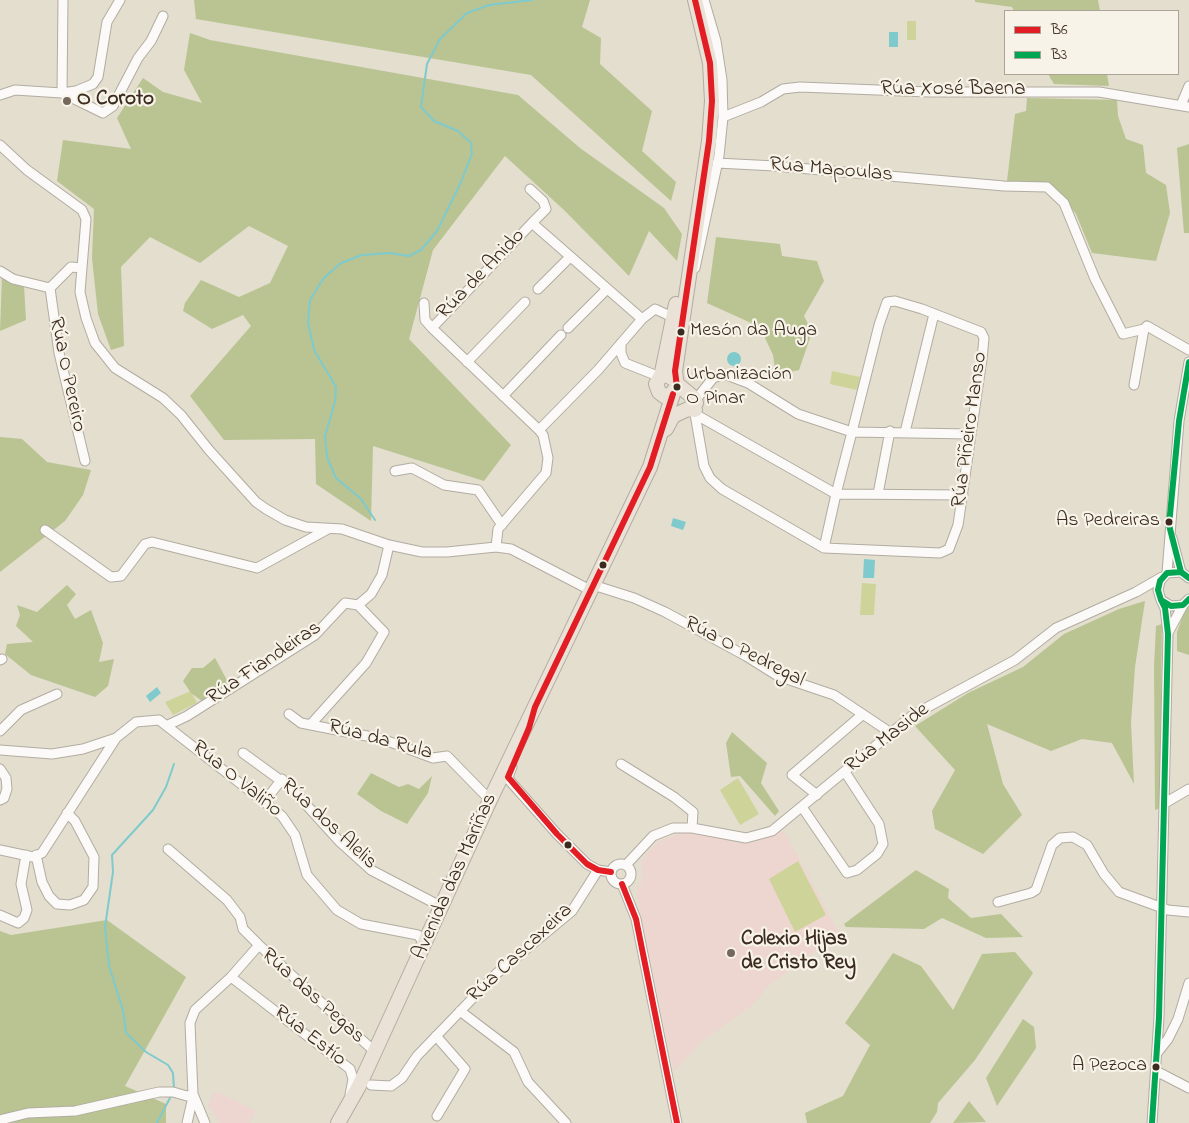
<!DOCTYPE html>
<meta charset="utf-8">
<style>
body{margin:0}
#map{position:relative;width:1189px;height:1123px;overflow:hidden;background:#e3dece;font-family:"Indie Flower",sans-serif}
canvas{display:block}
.legend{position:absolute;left:1004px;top:10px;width:175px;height:65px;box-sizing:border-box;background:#f7f3e8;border:1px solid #aca397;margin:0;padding:6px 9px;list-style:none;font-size:15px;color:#3b2a1e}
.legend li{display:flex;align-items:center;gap:10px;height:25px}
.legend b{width:25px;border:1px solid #aca397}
</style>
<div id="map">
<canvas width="1189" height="1123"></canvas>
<ul class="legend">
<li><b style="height:6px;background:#e21d24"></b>B6</li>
<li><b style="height:6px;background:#00a651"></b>B3</li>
</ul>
</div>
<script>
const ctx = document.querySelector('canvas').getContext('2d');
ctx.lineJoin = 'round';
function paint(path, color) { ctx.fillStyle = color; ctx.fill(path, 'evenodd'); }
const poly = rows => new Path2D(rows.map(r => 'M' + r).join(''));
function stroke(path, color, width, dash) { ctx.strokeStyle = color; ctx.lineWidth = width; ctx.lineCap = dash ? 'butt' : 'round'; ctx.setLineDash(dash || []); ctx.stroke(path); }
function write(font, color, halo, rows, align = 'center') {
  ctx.font = font + ' "Indie Flower",sans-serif'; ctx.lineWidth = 4.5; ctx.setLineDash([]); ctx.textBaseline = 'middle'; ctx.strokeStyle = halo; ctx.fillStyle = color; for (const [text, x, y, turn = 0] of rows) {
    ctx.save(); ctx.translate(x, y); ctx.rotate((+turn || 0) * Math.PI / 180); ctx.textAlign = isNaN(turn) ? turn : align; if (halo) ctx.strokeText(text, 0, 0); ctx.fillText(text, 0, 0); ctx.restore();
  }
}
const built = poly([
 [784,831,839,933,763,990,764,992,751,1006,702,1042,674,1071,636,894,638,887,641,884,643,872,641,863,646,854,659,841,681,833,697,833,754,841],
 [215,1091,256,1111,250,1123,220,1123,208,1105]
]);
const green = poly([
 [907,21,916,21,916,40,907,40],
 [832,371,860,377,857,390,830,384],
 [862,583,876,584,874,615,860,615],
 [191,691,197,703,173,715,165,702],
 [738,778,759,814,740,825,720,790],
 [798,861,826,915,795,932,769,879]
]);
const forest = poly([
 [194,0,590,0,582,27,601,38,600,64,652,111,642,151,676,182,671,201,531,75,196,19],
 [975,0,1098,0,1100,11,1014,11,1012,7,975,2],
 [190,33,210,40,518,95,580,148,664,208,682,234,677,261,649,231,629,276,564,210,505,156,433,250,409,339,511,445,484,481,373,446,371,521,316,484,315,439,224,440,190,396,251,326,243,315,212,329,183,311,185,303,201,280,239,297,270,283,288,246,249,226,200,263,150,237,121,267,124,346,111,350,98,314,92,258,94,209,57,181,63,140,131,149,117,118,143,78,163,92,202,103,184,70],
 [1048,74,1107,74,1109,86,1054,84],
 [1027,98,1117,100,1118,116,1126,139,1143,145,1146,173,1166,185,1170,213,1156,261,1092,253,1076,214,1058,191,1007,181,1015,114,1026,111],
 [1189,144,1189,233,1184,233,1177,148],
 [716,237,780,244,782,256,817,261,824,281,804,316,812,332,799,370,776,375,773,355,760,327,707,303],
 [2,276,24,286,26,320,0,331],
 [0,437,22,439,47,462,91,470,83,495,65,521,0,572],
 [67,585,76,594,67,605,75,619,91,610,103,643,99,662,114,659,108,686,95,697,31,675,5,654,7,644,33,642,16,626,20,615,17,605,37,612],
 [1145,601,1135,667,1131,723,1134,784,1112,743,1082,739,1051,751,987,724,1003,784,1022,815,983,854,935,829,932,811,955,770,915,726,968,693,1023,667,1064,634,1119,609],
 [1189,607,1189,655,1177,651,1177,632,1185,610],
 [1162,624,1160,808,1155,810,1154,667,1156,626],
 [215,658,229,684,202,701,191,693,183,681,192,668,203,668],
 [732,732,767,763,761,783,779,811,775,816,740,776,731,777,726,743],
 [371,773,399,787,408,784,419,789,432,776,428,793,407,824,381,811,357,794],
 [916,870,949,889,948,898,971,918,1001,914,1023,937,986,938,942,918,924,929,846,927,844,924],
 [107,920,186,977,125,1086,166,1104,166,1123,0,1123,0,931,11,935],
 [1015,952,1033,973,975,1060,938,1103,937,1112,930,1123,807,1123,805,1113,843,1096,870,1045,845,1023,893,953,921,966,953,1010,982,954],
 [1023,1019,1034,1027,1036,1048,997,1106,986,1078],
 [969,1101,986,1122,953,1123]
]);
const water = poly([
 [889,32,898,32,898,47,889,47],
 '727 359a7 7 0 1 1 14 0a7 7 0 1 1-14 0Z',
 [673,518,686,522,683,530,671,526],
 [864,559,875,560,874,578,863,578],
 [157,687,161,693,150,702,146,696]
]);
const stream = poly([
 [375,520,361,499,336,478,327,457,325,436,335,402,336,387,314,350,308,323,310,300,323,279,341,263,362,255,390,253,409,256,421,250,437,231,461,182,472,153,471,143,458,131,434,121,421,107,427,64,440,39,467,13,489,5,532,0],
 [174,1089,173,1073,168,1065,146,1052,126,1033,123,1010,109,966,105,927,113,872,112,855,153,810,166,787,174,764],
 [157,1123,172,1094]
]);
const minor = poly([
 [63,0,62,93,103,113,113,106,138,58,151,41,163,16],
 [0,95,15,90,62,93,76,91,93,84,98,77,107,22,120,0],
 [1181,105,1189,86],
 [723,117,761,102,783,89,800,87,929,92,1099,92,1189,107],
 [0,145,27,170,82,210,86,219,80,292,86,318,95,343,115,368,163,398,181,415,209,450,256,502,266,509,285,520,306,527,342,529,389,545,422,552,447,552,496,547,511,549,590,590],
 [717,163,775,166,1004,186,1047,187,1064,203,1095,279,1123,334,1144,329,1147,326,1189,350],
 [530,189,543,201,546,209,532,223],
 [532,223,642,319,598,370,539,430,432,328,532,223],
 [695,268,719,156,723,117,722,80,716,41,704,0],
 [0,271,13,279,50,288,71,267,82,268],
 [50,288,59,353,85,461],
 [538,289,570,257],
 [424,303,425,320,432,328],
 [642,319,655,309,668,315],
 [568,328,607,289],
 [621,343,621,353,625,363,660,377],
 [467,362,525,302],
 [1134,385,1144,329],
 [503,396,561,335],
 [695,414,836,494,963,495],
 [905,432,934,314],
 [395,471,412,468,444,485,478,490,502,525],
 [878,494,890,431],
 [45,530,111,577,121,576,145,544,152,542,257,568,328,529],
 [1172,538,1181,572],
 [496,547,498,529,546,473,548,458,543,435,539,430],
 [824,548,836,494,852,432,879,325,887,302,895,301,922,309,981,332,984,338,982,359,971,434,958,525,949,549,940,553,824,548,722,489,710,478,704,466,695,414,698,397,713,378,724,374,748,383,798,414,852,432,971,434],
 [1167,573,1179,421,1189,362],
 [1189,578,1181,572,1167,573,1160,581,1158,590,1161,600,1171,606,1183,605,1189,599],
 [593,585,634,598,665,612,746,656,778,676,834,695,891,733],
 [358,605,371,594,382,575,389,545],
 [1168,633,1183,605],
 [0,660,2,659],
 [289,714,301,723,382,739,433,758,447,756,490,800],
 [312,723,366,663,384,632,358,605],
 [168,725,187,716,315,635,345,603,358,605],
 [0,731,21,710,57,694],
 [0,750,52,754,83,749,116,738,136,722,159,720,282,816,295,835,307,875,337,910,361,924,418,935,425,945],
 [243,753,291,788,340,842,371,870,442,907],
 [621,764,674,797,693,812,692,828],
 [512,767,508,777,510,781,557,834,587,864,598,870,611,872],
 [0,769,6,778,7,789,4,798,0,800],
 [817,795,792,775,862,715],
 [265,801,282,779],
 [1165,803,1189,789],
 [802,807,847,873,857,870,877,854,883,844,879,824,845,772],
 [168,849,227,900,240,917,243,929,259,945],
 [0,850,33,857,42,853,116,738],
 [36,855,42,882,49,896,57,904,70,905,84,900,93,887,94,857,75,821,67,813],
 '611 874a10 10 0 1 1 20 0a10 10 0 1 1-20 0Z',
 [626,865,653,836,673,828,692,828,746,838,772,831,913,715,1015,660,1056,628,1136,592,1162,577],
 [622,884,636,919,677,1123],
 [998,902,1031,893,1036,890,1052,845,1060,838,1073,837,1087,845,1104,874,1119,892,1168,910,1189,912],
 [0,915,18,923,24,918,27,910,21,884,26,855],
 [231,977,350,1069,353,1079,350,1095],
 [460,1011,514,1052,528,1082,566,1123],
 [436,1036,465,1069,437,1116],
 [1157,1053,1168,1039,1178,1019,1189,983],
 [1156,1071,1189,1088],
 [371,1085,391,1086,402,1078,417,1056,496,974,572,911,598,870],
 [0,1120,28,1113,75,1111,159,1092,173,1092,187,1096,193,1094],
 [187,1123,193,1097],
 [205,1123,193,1094,190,1023,195,1010,231,977,259,945,375,1052],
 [1152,1123,1159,1017,1168,634,1165,608,1161,600]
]);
const highway = poly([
 [661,377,676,304],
 [675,380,667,375,660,377,656,384,659,392,664,396,670,395,677,387,675,371,709,141,712,101,710,63,695,0],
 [677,384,694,398,696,403],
 [666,429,673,416,688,409,695,410],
 [338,1123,359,1086,490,800,650,467,673,394]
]);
const bus1 = poly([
 [677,387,675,371,709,141,712,101,710,63,695,0],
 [611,872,598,870,587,864,557,834,508,777,529,728,535,707,650,467,673,394],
 [622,884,636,919,677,1123]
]);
const bus2 = poly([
 [1181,572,1169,525,1179,421,1189,362],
 [1189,578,1181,572,1167,573,1160,581,1158,590,1161,600,1171,606,1183,605,1189,599],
 [1152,1123,1159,1017,1168,634,1165,608,1161,600]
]);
const markers = [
 [67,101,5,"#76695c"],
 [681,332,4.5,"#3b2a1e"],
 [677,387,4.5,"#3b2a1e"],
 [1169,522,4.5,"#3b2a1e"],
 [603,565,4.5,"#3b2a1e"],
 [568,845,4.5,"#3b2a1e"],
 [731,953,5,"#76695c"],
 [1156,1067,4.5,"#3b2a1e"]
];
const busNames = [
 ["Mesón da Auga",690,332],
 ["Urbanización",686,376],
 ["O Pinar",686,400],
 ["As Pedreiras",1160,522,"right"],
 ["A Pezoca",1147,1067,"right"]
];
const streetNames = [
 ["Rúa Xosé Baena",953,91],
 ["Rúa Mapoulas",831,171,5],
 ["Rúa de Anido",482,275,-46],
 ["Rúa O Pereiro",66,375,78],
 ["Rúa Piñeiro Manso",971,430,-82],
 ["Rúa O Pedregal",744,653,27],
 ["Rúa Fiandeiras",265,664,-34],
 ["Rúa Maside",888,739,-38],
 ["Rúa da Rula",380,741,15],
 ["Rúa O Valiño",236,780,39],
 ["Rúa dos Alelis",328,825,43],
 ["Avenida das Mariñas",456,877,-66],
 ["Rúa Cascaxeira",521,954,-43],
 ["Rúa das Pegas",312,997,42],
 ["Rúa Estío",309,1037,38]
];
const poiNames = [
 ["O Coroto",77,101],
 ["Colexio Hijas",741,941],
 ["de Cristo Rey",741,965]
];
paint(built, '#eed6d0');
paint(green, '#ced499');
paint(forest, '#b9c492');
paint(water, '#7fcacd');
stroke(stream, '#7fcacd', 2);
stroke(minor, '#b2aca1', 11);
stroke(highway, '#b2aca1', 16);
stroke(minor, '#fbfaf8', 9);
stroke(highway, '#ebe2d7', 14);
stroke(bus1, '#e21d24', 6);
stroke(bus2, '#00a651', 6);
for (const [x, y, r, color] of markers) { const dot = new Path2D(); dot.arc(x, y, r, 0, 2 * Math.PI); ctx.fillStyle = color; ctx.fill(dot); stroke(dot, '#f7f3e8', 2); }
write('20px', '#3b2a1e', '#f7f3e8', busNames, 'left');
write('21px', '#3b2a1e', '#f7f3e8', streetNames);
write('bold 21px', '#3b2a1e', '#f7f3e8', poiNames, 'left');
</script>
